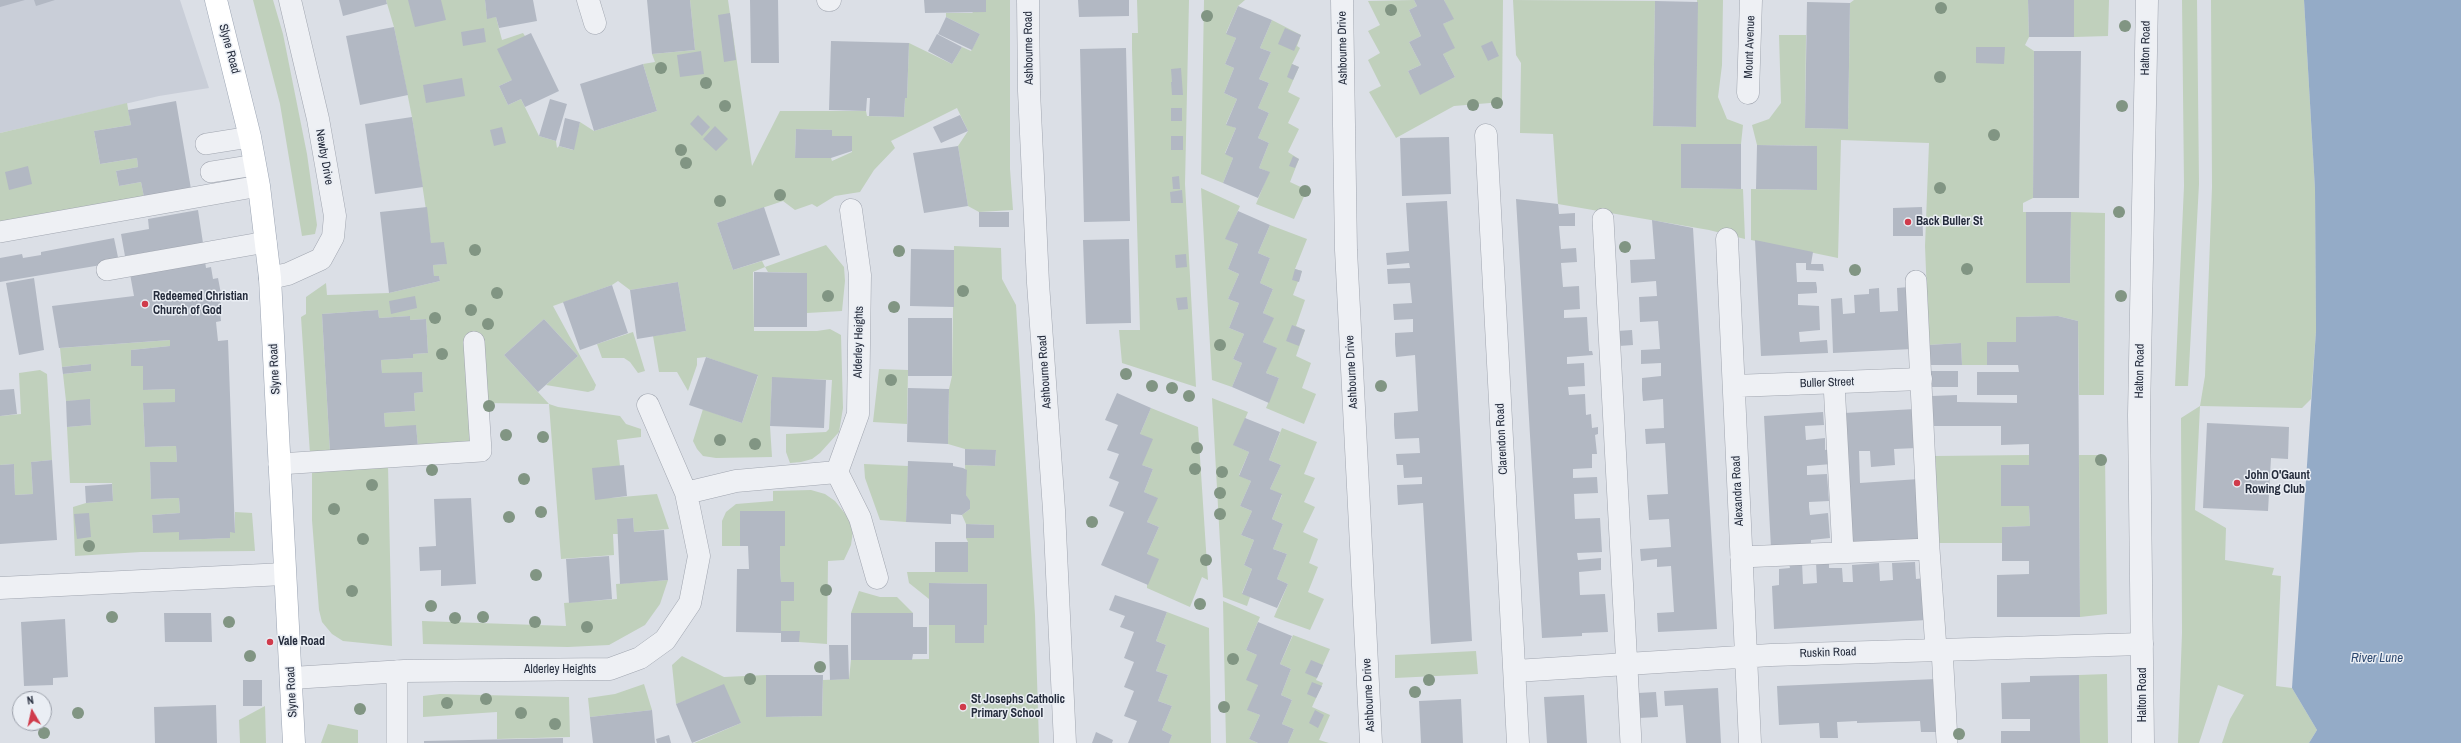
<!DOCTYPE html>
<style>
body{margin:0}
#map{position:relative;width:2461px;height:743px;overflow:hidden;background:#dbdfe6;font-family:"Archivo Narrow",sans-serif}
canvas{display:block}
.north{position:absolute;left:12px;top:691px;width:40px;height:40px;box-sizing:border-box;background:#eaeef4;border:1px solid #9ba0aa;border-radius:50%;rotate:351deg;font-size:11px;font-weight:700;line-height:16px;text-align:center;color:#252c3c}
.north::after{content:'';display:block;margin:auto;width:14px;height:18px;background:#d03b4b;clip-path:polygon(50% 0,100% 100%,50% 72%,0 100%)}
</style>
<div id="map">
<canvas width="2461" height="743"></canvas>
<div class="north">N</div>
</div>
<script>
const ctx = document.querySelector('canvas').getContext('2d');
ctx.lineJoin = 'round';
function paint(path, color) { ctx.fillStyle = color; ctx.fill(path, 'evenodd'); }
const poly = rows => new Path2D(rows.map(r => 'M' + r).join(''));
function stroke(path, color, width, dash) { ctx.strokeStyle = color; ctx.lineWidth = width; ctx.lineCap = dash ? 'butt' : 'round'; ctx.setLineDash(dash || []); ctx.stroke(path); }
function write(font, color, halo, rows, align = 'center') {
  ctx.font = font + ' "Archivo Narrow",sans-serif'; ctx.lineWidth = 3; ctx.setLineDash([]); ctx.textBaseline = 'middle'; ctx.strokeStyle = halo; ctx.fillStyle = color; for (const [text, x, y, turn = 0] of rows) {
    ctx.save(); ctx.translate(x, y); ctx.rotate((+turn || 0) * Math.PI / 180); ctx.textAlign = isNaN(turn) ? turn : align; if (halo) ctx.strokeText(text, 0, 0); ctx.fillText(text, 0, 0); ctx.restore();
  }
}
const built = poly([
 [0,0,180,0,209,88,159,96,0,133]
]);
const green = poly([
 [253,0,273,0,283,34,307,154,317,225,315,234,302,236,280,104],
 [386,0,485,0,487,18,496,17,502,40,523,33,525,36,512,80,499,86,508,105,521,99,539,136,556,141,557,148,559,146,573,150,580,122,594,131,657,111,643,64,655,62,652,54,695,50,690,0,728,0,752,166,780,111,866,111,867,116,904,117,905,98,907,98,909,43,952,64,962,47,971,51,980,34,946,17,946,13,972,13,986,0,1010,0,1010,169,1013,210,979,212,968,206,958,146,968,131,957,108,891,141,895,148,874,170,860,192,835,196,817,207,812,204,795,210,783,201,717,223,733,270,762,261,765,267,826,245,844,267,845,281,842,311,807,313,806,273,768,272,765,267,753,272,754,331,817,331,830,329,841,335,843,408,839,432,820,453,812,459,801,462,790,463,786,452,786,434,826,432,829,429,832,380,772,378,770,426,772,457,716,458,703,456,697,449,693,441,703,409,742,423,758,376,706,357,697,358,697,365,688,391,677,372,659,372,653,336,686,331,678,282,630,290,618,281,612,285,553,306,596,385,594,390,588,392,546,385,578,356,544,319,504,355,549,404,558,407,620,416,626,424,641,429,641,437,617,440,620,466,610,498,657,494,669,529,634,532,633,518,617,519,618,534,613,534,614,555,561,559,549,404,487,403,481,335,465,335,471,444,418,447,416,426,385,427,384,413,415,411,414,393,423,392,422,373,382,373,381,360,413,358,413,354,428,353,426,319,410,320,410,316,379,318,378,310,322,314,330,452,310,454,301,317,306,314,306,297,326,283,327,295,389,293,440,281,439,276,434,276,433,265,446,264,444,243,431,243,412,117,394,27],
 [796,129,832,130,832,136,852,137,852,152,832,161,831,158,795,157],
 [1137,0,1189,0,1185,184,1196,387,1122,363,1119,330,1140,330,1132,49,1132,33,1138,33],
 [1204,0,1245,0,1238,6,1226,33,1236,38,1225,64,1234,68,1224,93,1237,99,1226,124,1236,128,1225,153,1233,158,1223,183,1201,174],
 [1414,0,1417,6,1409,10,1421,36,1409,42,1421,65,1408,71,1420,94,1455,77,1443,54,1443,24,1453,19,1444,0,1503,0,1502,102,1454,106,1396,138,1369,92,1381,86,1368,60,1380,53,1368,31,1380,25,1368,1],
 [1513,0,1655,1,1653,126,1696,127,1697,0,1723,0,1722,65,1718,97,1727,119,1743,125,1741,144,1681,144,1681,188,1743,189,1745,239,1709,230,1558,204,1553,134,1520,133,1521,63,1516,55],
 [1854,0,2028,0,2029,37,2025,45,2034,51,2033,198,2023,203,2023,212,2026,212,2026,282,2070,283,2071,212,2105,213,2104,395,2079,395,2078,321,2058,316,2016,317,2016,342,1987,342,1987,365,1962,365,1961,343,1929,345,1925,246,1929,143,1841,140,1838,258,1751,240,1751,189,1817,190,1817,146,1757,145,1752,125,1769,119,1781,103,1779,35,1806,35,1805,128,1848,129,1850,3],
 [2074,0,2109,0,2108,36,2074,37],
 [2182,0,2197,0,2199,184,2188,386,2175,386,2184,186],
 [2211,0,2304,0,2315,189,2316,331,2311,399,2302,408,2200,406,2195,510,2226,528,2225,560,2274,568,2272,575,2281,576,2276,686,2292,688,2317,730,2309,743,2222,743,2230,719,2244,695,2218,685,2199,743,2178,743,2182,633,2181,418,2200,406,2205,376,2212,187],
 [1272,20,1301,35,1297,46,1300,48,1292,64,1299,67,1288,92,1300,98,1288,123,1299,129,1288,152,1299,159,1290,182,1307,190,1294,219,1256,204,1269,172,1259,168,1269,143,1258,138,1269,113,1258,108,1269,83,1259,79,1271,52,1260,48],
 [127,103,131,125,94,131,97,148,100,164,137,158,138,167,116,171,119,186,141,182,145,202,0,228,0,133],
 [1201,188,1240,206,1226,239,1238,244,1228,269,1239,274,1228,299,1239,303,1229,328,1244,334,1233,359,1242,363,1232,387,1212,380],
 [1270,225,1307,239,1295,269,1302,271,1293,295,1305,300,1296,326,1305,330,1296,356,1311,363,1302,388,1316,394,1304,424,1266,408,1279,378,1266,373,1276,348,1263,342,1273,318,1263,313,1273,289,1260,283,1270,258,1258,253],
 [954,246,1001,248,1002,279,1016,305,1035,615,1039,743,694,743,741,723,700,695,676,704,672,665,682,656,724,677,766,675,766,717,822,716,823,680,849,679,851,660,929,659,929,625,955,625,955,643,984,643,984,625,987,625,987,584,929,583,929,599,909,583,907,572,968,572,968,542,966,538,994,538,994,525,966,524,962,515,970,509,970,505,966,495,965,465,995,466,996,451,965,449,948,444,949,389,952,376],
 [633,332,645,371,638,373,630,362,624,358,602,358,597,344],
 [170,340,170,346,131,350,131,366,143,366,143,390,175,389,175,402,143,404,145,447,176,446,177,462,150,462,151,499,179,498,180,513,152,515,153,532,179,532,179,540,229,538,230,532,235,532,235,512,252,513,255,551,141,552,75,556,73,507,86,503,113,501,112,483,70,483,67,427,91,425,90,400,66,401,63,374,91,371,91,364,62,367,60,348],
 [879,369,908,370,907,424,873,422],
 [40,370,47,374,52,460,31,462,33,494,15,495,14,464,0,465,0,416,21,414,19,373],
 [1212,398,1248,412,1234,445,1249,452,1239,475,1251,481,1240,506,1252,511,1241,535,1254,540,1244,565,1252,569,1242,593,1250,597,1247,606,1223,597],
 [1151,408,1198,427,1208,580,1202,577,1190,607,1147,588,1147,554,1159,527,1147,522,1157,498,1144,492,1153,469,1142,465,1140,434],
 [1282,428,1317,442,1304,474,1315,478,1304,502,1315,507,1303,532,1318,539,1309,563,1318,567,1308,592,1324,599,1310,630,1274,617,1288,584,1277,579,1287,554,1273,549,1283,524,1272,519,1282,495,1270,489,1281,465,1269,460],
 [2029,455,2029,465,2001,465,2001,506,2029,506,2030,526,2002,527,2002,543,1939,543,1935,456],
 [2079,455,2105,455,2107,614,2080,617],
 [864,464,908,466,906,522,880,520,865,478],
 [388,465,392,646,343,641,332,634,322,622,319,610,312,520,312,471],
 [811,490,825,494,835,501,851,521,853,531,851,545,844,560,828,561,827,644,799,642,799,631,781,631,781,601,794,601,794,582,781,582,780,569,780,546,785,546,785,512,740,511,740,546,722,546,722,521,726,512,736,504,773,501,773,491],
 [668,580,660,604,645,625,609,645,568,647,423,644,422,621,566,626,564,603,617,599,616,584],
 [859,591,880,597,897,597,913,613,851,613],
 [1223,601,1260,617,1246,650,1257,655,1258,685,1248,710,1260,715,1249,739,1258,743,1226,743],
 [1167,612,1209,628,1211,743,1169,743,1172,735,1162,730,1172,706,1158,701,1168,675,1156,671,1166,645,1156,641],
 [1293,635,1330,649,1316,680,1323,683,1312,707,1330,715,1319,740,1329,743,1288,743,1294,729,1282,724,1292,700,1281,695,1291,669,1280,664],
 [1476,651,1478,674,1395,678,1395,655],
 [2107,674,2108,743,2080,743,2079,675],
 [644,684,652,710,590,717,588,698,615,694],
 [440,694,569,697,570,737,497,739,497,712,423,717,423,696],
 [265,706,266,743,240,743,239,720],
 [328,724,358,730,358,743,321,743]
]);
const water = poly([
 [2304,0,2461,0,2461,743,2309,743,2317,730,2292,688,2316,331,2315,189]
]);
const building = poly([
 [0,0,25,0,0,7],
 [34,0,55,0,36,6],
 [339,0,386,0,387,4,343,16],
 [408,0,441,0,446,20,415,27],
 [485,0,533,0,537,21,499,28,496,17,487,19],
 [647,0,690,0,695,50,652,54],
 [750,0,778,0,779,63,751,63],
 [924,0,986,0,986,12,925,13],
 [1078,0,1129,0,1129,16,1079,17],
 [1414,0,1444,0,1454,19,1443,24,1455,48,1443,54,1455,77,1420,95,1408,71,1421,65,1409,42,1421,36,1409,10,1417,6],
 [2028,0,2074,0,2074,37,2029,37],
 [1655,1,1698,2,1696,127,1653,126],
 [1807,2,1850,3,1848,129,1805,128],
 [1238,6,1272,20,1260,48,1271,52,1259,79,1269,83,1258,108,1269,113,1258,138,1269,143,1259,168,1270,172,1258,198,1223,183,1233,158,1225,154,1236,128,1226,125,1237,99,1224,93,1234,68,1225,64,1236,38,1226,34],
 [730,13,736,60,724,62,718,15],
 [946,17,980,34,972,50,938,34],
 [394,27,408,95,360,105,346,36],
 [484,28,486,42,463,46,461,32],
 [1285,28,1301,35,1294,51,1278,44],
 [531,33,559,91,525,107,521,99,508,105,499,86,512,80,497,49],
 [937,34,962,47,952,64,928,51],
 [831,41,909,43,907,98,905,98,904,117,869,116,870,98,867,98,866,111,829,110],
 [1492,41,1499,56,1488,61,1481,46],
 [1976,47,2005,47,2004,64,1976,63],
 [1126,48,1130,221,1084,222,1080,49],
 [701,51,704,74,680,77,677,55],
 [2034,51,2081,51,2079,198,2033,198],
 [643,64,657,111,594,131,580,84],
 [1292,64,1299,67,1293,80,1287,77],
 [1181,68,1183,95,1172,95,1171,82,1176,82,1172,82,1171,69],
 [462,78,465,96,426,103,423,85],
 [550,99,567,104,556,141,539,136],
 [176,101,191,189,144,197,141,182,119,186,116,171,138,167,137,158,100,164,94,131,131,125,128,110],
 [1171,108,1182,108,1182,121,1171,121],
 [698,115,710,127,702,136,690,124],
 [960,115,968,131,941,143,933,127],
 [412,117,423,187,375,194,365,124],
 [565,118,580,122,574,150,559,146],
 [715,126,728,139,716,151,703,139],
 [502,127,506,143,494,146,490,130],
 [796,129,832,130,832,136,852,136,852,151,831,158,795,158],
 [1171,136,1183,136,1183,150,1171,150],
 [1449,137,1451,194,1402,196,1400,138],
 [1681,144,1741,144,1741,189,1681,188],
 [1757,145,1817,146,1817,190,1756,189],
 [958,146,968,206,924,213,913,153],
 [1293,156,1299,159,1295,168,1289,166],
 [28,166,32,184,9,190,5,172],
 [1179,176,1180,189,1173,189,1172,177],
 [1182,190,1183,203,1171,203,1170,192],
 [1516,199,1558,204,1559,214,1575,213,1575,226,1559,226,1561,249,1576,248,1577,262,1561,263,1563,287,1579,286,1580,309,1564,310,1564,318,1587,317,1589,351,1592,351,1593,355,1567,357,1567,364,1584,363,1585,386,1568,387,1569,395,1585,394,1586,415,1591,414,1592,428,1598,427,1598,434,1595,435,1597,454,1592,454,1592,468,1573,469,1573,478,1597,477,1598,493,1574,494,1575,519,1600,518,1602,552,1577,553,1578,560,1601,558,1601,570,1579,572,1580,595,1605,594,1608,632,1582,633,1582,636,1542,638],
 [1447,201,1472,641,1431,644,1423,503,1398,505,1397,485,1422,484,1422,477,1404,478,1403,465,1397,465,1396,454,1420,453,1419,438,1395,439,1394,425,1394,413,1418,411,1415,355,1396,357,1395,344,1395,333,1413,332,1413,319,1394,320,1393,304,1412,303,1410,283,1388,284,1387,269,1410,268,1409,263,1387,265,1386,253,1409,251,1406,203],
 [427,207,431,243,444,242,447,264,433,265,434,276,439,276,440,281,389,293,380,212],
 [764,207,780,255,733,270,717,223],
 [1922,207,1923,236,1893,236,1893,208],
 [198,210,203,243,125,256,121,234,149,229,148,219],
 [1238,211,1270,225,1258,253,1270,258,1260,283,1273,289,1263,313,1274,318,1263,342,1277,348,1266,373,1279,378,1269,403,1232,387,1242,363,1233,359,1244,334,1229,328,1239,303,1228,299,1239,274,1228,269,1238,244,1225,239],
 [979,212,1009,212,1009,227,979,227],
 [2026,212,2071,212,2070,283,2026,283],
 [1652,220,1693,228,1717,629,1658,632,1657,613,1674,612,1671,566,1657,567,1657,559,1641,561,1640,549,1671,547,1669,519,1649,520,1647,495,1668,494,1665,443,1646,444,1645,429,1664,428,1663,399,1643,401,1642,390,1642,378,1661,376,1661,363,1641,364,1641,350,1660,349,1658,321,1640,322,1639,297,1657,296,1656,281,1631,283,1630,260,1655,259],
 [114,238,119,262,0,282,0,258,22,254,23,258,41,255,41,252],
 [1129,239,1131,323,1086,324,1083,240],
 [1755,240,1813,252,1811,264,1823,264,1824,271,1806,270,1806,263,1796,263,1797,282,1816,282,1817,288,1817,293,1798,294,1798,305,1819,306,1820,330,1799,332,1800,342,1827,340,1828,353,1761,356],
 [911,249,954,250,954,307,910,306],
 [1186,254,1187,267,1176,268,1175,255],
 [205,261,206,268,211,267,213,279,218,278,221,294,217,295,223,308,220,312,221,321,216,322,218,341,228,340,235,533,230,532,230,538,179,540,179,532,153,533,152,515,180,513,179,498,151,499,150,462,177,462,176,446,145,447,143,403,175,402,175,389,143,390,143,366,131,366,131,350,170,346,170,340,59,348,52,306,134,296,130,274],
 [1295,269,1302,271,1299,282,1292,280],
 [754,272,807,273,807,327,754,327],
 [34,278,44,350,19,355,6,283],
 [678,282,686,331,637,339,630,290],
 [612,285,628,333,580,350,563,302],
 [1909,287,1912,349,1833,353,1831,299,1842,298,1843,314,1855,313,1854,295,1869,294,1869,289,1879,288,1880,312,1898,311,1897,288],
 [415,296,417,308,391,314,389,301],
 [1187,297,1188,309,1178,310,1176,298],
 [378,310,379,318,410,316,410,320,426,319,428,353,413,354,413,358,381,360,382,373,422,372,423,392,414,393,415,411,384,413,385,427,416,425,418,447,330,452,322,314],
 [2058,316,2078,321,2080,617,1997,617,1997,575,2029,574,2029,561,2002,561,2002,527,2030,526,2029,506,2001,506,2001,465,2029,465,2029,444,2001,445,2001,426,1933,426,1932,396,1957,395,1957,402,2017,403,2017,395,1977,395,1977,372,2019,372,2018,365,1987,365,1987,342,2016,342,2016,317],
 [908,318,952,318,952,376,908,376],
 [544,319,578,356,538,392,504,355],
 [1292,325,1305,330,1299,346,1286,341],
 [1632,330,1633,345,1619,346,1617,331],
 [1961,343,1962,365,1930,365,1929,345],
 [706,357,758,375,742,423,689,405],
 [91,364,91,371,63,374,62,367],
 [1931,371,1958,371,1958,387,1931,387],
 [772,377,826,380,824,428,770,426],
 [908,388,949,389,948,444,907,442],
 [14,389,17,414,0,416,0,390],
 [1117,393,1151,408,1140,434,1153,439,1142,465,1153,469,1144,492,1158,498,1147,522,1159,527,1147,554,1159,559,1148,585,1101,565,1124,512,1109,506,1119,482,1109,478,1119,454,1107,450,1118,425,1105,420],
 [90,399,91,425,67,427,66,401],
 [1915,409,1917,448,1894,449,1895,465,1871,467,1870,451,1859,451,1860,483,1919,479,1922,541,1851,544,1844,413],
 [1823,412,1824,425,1805,426,1806,440,1825,438,1825,450,1831,449,1832,464,1807,466,1807,475,1827,474,1829,501,1809,502,1809,507,1810,515,1828,513,1830,538,1811,540,1811,545,1771,548,1764,416],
 [1245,418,1280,432,1269,460,1281,465,1270,489,1282,494,1272,519,1283,524,1273,549,1287,554,1277,579,1288,584,1277,608,1242,594,1252,569,1244,565,1254,540,1241,535,1252,511,1240,506,1251,481,1239,476,1249,452,1233,445],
 [2207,423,2289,427,2288,459,2271,458,2268,511,2203,508],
 [965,449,996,450,995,466,965,465],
 [52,460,57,540,0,544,0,465,14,464,15,495,33,494,31,462],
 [908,461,953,463,953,466,963,468,967,470,966,495,970,501,970,509,962,515,951,514,951,524,906,522],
 [624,465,627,496,595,500,592,468],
 [112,484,113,501,86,503,85,486],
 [471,498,476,584,441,586,441,570,420,571,419,547,436,546,434,499],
 [740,511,785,511,785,546,780,546,780,569,781,582,794,582,794,601,781,601,781,631,800,631,799,642,781,642,781,633,736,632,737,569,749,569,748,546,740,546],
 [89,513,91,537,77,539,74,514],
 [633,518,634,532,664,530,668,580,620,584,617,519],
 [966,524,994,525,994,538,966,538],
 [935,542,968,542,968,572,935,572],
 [609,556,612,599,569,603,566,559],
 [1816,562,1829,562,1829,568,1842,568,1843,582,1853,582,1852,565,1879,563,1880,581,1893,580,1892,563,1915,562,1916,579,1925,578,1927,620,1774,629,1772,586,1779,585,1779,569,1790,568,1789,563,1802,563,1803,584,1817,583],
 [929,583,987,584,987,625,984,625,984,643,955,643,955,625,929,625],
 [1115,595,1167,612,1156,641,1166,645,1156,671,1168,675,1158,701,1172,706,1162,730,1172,735,1169,743,1128,743,1137,721,1124,716,1134,691,1124,687,1134,662,1124,658,1134,632,1120,627,1125,616,1109,610],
 [164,613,211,613,212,642,165,642],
 [851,613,913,613,913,627,927,627,927,654,913,654,912,660,851,660],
 [65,619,68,677,53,678,53,685,24,686,21,622],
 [1258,622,1292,636,1280,664,1291,669,1281,695,1292,700,1282,724,1294,729,1288,743,1258,743,1249,739,1260,715,1247,710,1258,685,1246,680,1257,655,1246,650],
 [829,645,848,645,849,679,830,680],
 [1311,660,1323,665,1317,678,1305,673],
 [766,675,823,675,822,716,766,717],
 [2079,675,2080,743,2001,743,2001,731,2030,731,2030,719,2002,719,2001,683,2030,682,2030,676],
 [1936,679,1939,732,1921,732,1920,721,1857,723,1857,721,1837,722,1838,738,1820,738,1819,723,1779,725,1777,686],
 [243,680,262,680,262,706,243,706],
 [1312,682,1322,686,1316,698,1307,694],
 [724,684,741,723,692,743,676,704],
 [1718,688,1721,743,1686,743,1683,705,1665,706,1664,691],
 [1656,692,1658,717,1639,718,1638,693],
 [1584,695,1587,743,1547,743,1544,697],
 [1461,699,1463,743,1421,743,1419,701],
 [216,705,217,743,155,743,154,707],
 [652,710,655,743,593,743,590,717],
 [1315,710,1324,715,1318,728,1309,723],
 [1096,732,1113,740,1112,743,1092,743],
 [669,735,671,743,657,743,656,739],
 [563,738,563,743,424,743,424,741]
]);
const service = poly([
 [206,144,250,137],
 [211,172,255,165],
 [1603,219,1631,743],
 [0,232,259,186],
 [107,270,266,242],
 [1834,383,1843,552],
 [279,464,481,451,474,342],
 [1929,549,1936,649],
 [1741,557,1929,549,1916,281],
 [1942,649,1947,741],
 [397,743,397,671]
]);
const minor = poly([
 [588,0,595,23],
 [828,0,830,0],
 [1028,0,1029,91,1038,283,1054,510,1065,743],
 [1342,0,1346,250,1371,743],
 [1748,93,1751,0],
 [1486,135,1518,743],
 [1727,239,1750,743],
 [270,278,288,274,321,259,333,237,335,216,318,119,290,0],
 [1734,386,1921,379],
 [837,472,860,518,877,578],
 [686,493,736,481,837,472,858,414,860,275,851,210],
 [0,588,284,574],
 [1515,671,1771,655,2142,644],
 [292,678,404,671,610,669,640,658,665,640,690,603,699,556,686,493,648,405]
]);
const tertiary = poly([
 [2143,743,2139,415,2147,0]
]);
const primary = poly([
 [216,0,250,137,259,186,270,278,294,743]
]);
const trees = [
 [1941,8],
 [1391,10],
 [1207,16],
 [2125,26],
 [661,68],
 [1940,77],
 [706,83],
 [1497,103],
 [1473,105],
 [725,106],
 [2122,106],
 [1994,135],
 [681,150],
 [686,163],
 [1940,188],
 [1305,191],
 [780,195],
 [720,201],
 [2119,212],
 [1625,247],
 [475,250],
 [899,251],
 [1967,269],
 [1855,270],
 [963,291],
 [497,293],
 [828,296],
 [2121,296],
 [894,307],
 [471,310],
 [435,318],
 [488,324],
 [1220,345],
 [442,354],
 [1126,374],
 [891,380],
 [1152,386],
 [1381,386],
 [1172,388],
 [1189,396],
 [489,406],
 [506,435],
 [543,437],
 [720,440],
 [755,444],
 [1197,448],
 [2101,460],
 [1195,469],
 [432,470],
 [1222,472],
 [524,479],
 [372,485],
 [1220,493],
 [334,509],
 [541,512],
 [1220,514],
 [509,517],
 [1092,522],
 [363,539],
 [89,546],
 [1206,560],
 [536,575],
 [826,590],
 [352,591],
 [1200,604],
 [431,606],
 [112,617],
 [483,617],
 [455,618],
 [229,622],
 [535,622],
 [587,627],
 [250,656],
 [1233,659],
 [820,667],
 [750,679],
 [1429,680],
 [1415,692],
 [486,699],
 [447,703],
 [1224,707],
 [360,709],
 [78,713],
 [521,713],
 [555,724],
 [44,733],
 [1959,734]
];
const markers = [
 [1908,222,4,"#d03b4b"],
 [145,304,4,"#d03b4b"],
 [2237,483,4,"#d03b4b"],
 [270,642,4,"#d03b4b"],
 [963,707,4,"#d03b4b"]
];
const streetNames = [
 ["Mount Avenue",1750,47,-88],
 ["Ashbourne Road",1029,48,-91],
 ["Ashbourne Drive",1343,48,-91],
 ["Halton Road",2146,48,-89],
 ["Slyne Road",229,49,75],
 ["Newby Drive",324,157,80],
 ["Alderley Heights",859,342,-89],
 ["Slyne Road",275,369,-93],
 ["Halton Road",2140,371,-89],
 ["Ashbourne Road",1045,372,-94],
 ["Ashbourne Drive",1352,372,-93],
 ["Buller Street",1827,383,-2],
 ["Clarendon Road",1502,439,-93],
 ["Alexandra Road",1738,491,-93],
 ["Ruskin Road",1828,653,-2],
 ["Alderley Heights",560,670],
 ["Slyne Road",292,692,-93],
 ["Ashbourne Drive",1369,695,-93],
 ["Halton Road",2143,695,-90]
];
const poiNames = [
 ["Back Buller St",1916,222],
 ["Redeemed Christian",153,297],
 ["Church of God",153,311],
 ["John O'Gaunt",2245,476],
 ["Rowing Club",2245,490],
 ["Vale Road",278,642],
 ["St Josephs Catholic",971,700],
 ["Primary School",971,714]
];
const waterNames = [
 ["River Lune",2377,659]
];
paint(built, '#c9ced8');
paint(green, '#c0d0bc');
paint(water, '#94abc7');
paint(building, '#b2b8c3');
stroke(service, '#a1a6b0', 22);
stroke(minor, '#a1a6b0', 23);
stroke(tertiary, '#a1a6b0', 23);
stroke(primary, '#9aa3b2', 23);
stroke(service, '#eef0f4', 21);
stroke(minor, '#eef0f4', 22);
stroke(tertiary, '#eef0f4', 22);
stroke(primary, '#fff', 22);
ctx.fillStyle = '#819583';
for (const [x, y] of trees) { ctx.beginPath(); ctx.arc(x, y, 6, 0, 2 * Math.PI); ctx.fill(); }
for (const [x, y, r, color] of markers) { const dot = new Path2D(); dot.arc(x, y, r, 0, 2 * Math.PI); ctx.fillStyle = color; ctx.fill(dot); stroke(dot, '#eaeef4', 1.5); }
write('12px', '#252c3c', '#eaeef4', streetNames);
write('bold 12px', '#252c3c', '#eaeef4', poiNames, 'left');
write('italic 13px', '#2e4970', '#eaeef4', waterNames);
</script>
